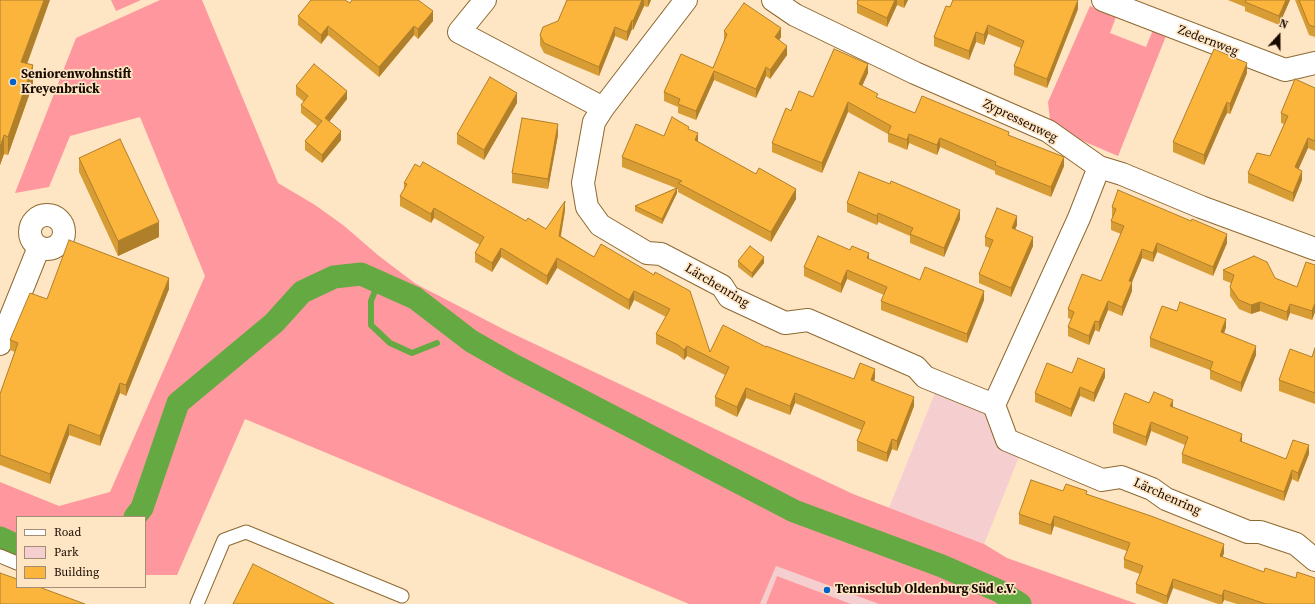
<!DOCTYPE html>
<meta charset="utf-8">
<style>
body{margin:0}
#map{position:relative;width:1315px;height:604px;overflow:hidden;background:#fee5c3;font-family:"Source Serif 4",serif}
canvas{display:block}
.legend{position:absolute;left:16px;top:516px;width:130px;height:72px;box-sizing:border-box;background:#fee5c3;border:1px solid #a28d75;margin:0;padding:5px 7px;list-style:none;font-size:12px;color:#180a00}
.legend li{display:flex;align-items:center;gap:8px;height:20px}
.legend b{width:20px;border:1px solid #a28d75}
.north{position:absolute;left:1259px;top:16px;width:40px;height:40px;-webkit-text-stroke:3px #fee5c3;paint-order:stroke;rotate:21deg;font-size:11px;font-weight:700;line-height:16px;text-align:center;color:#180a00}
.north::after{content:'';display:block;margin:auto;width:14px;height:18px;background:#180a00;clip-path:polygon(50% 0,100% 100%,50% 72%,0 100%)}
</style>
<div id="map">
<canvas width="1315" height="604"></canvas>
<ul class="legend">
<li><b style="height:5px;background:#fff"></b>Road</li>
<li><b style="height:11px;background:#f5cecf"></b>Park</li>
<li><b style="height:11px;background:#fbb53c"></b>Building</li>
</ul>
<div class="north">N</div>
</div>
<script>
const ctx = document.querySelector('canvas').getContext('2d');
ctx.lineJoin = 'round';
function paint(path, color) { ctx.fillStyle = color; ctx.fill(path, 'evenodd'); }
const poly = rows => new Path2D(rows.map(r => 'M' + r).join(''));
function stroke(path, color, width, dash) { ctx.strokeStyle = color; ctx.lineWidth = width; ctx.lineCap = dash ? 'butt' : 'round'; ctx.setLineDash(dash || []); ctx.stroke(path); }
function write(font, color, halo, rows, align = 'center') {
  ctx.font = font + ' "Source Serif 4",serif'; ctx.lineWidth = 3.5; ctx.setLineDash([]); ctx.textBaseline = 'middle'; ctx.strokeStyle = halo; ctx.fillStyle = color; for (const [text, x, y, turn = 0] of rows) {
    ctx.save(); ctx.translate(x, y); ctx.rotate((+turn || 0) * Math.PI / 180); ctx.textAlign = isNaN(turn) ? turn : align; if (halo) ctx.strokeText(text, 0, 0); ctx.fillText(text, 0, 0); ctx.restore();
  }
}
const green = poly([
 [939,383,994,405,1025,448,1018,459,984,544,889,508],
 [776,566,879,604,851,604,777,576,766,604,760,604]
]);
const forest = poly([
 [111,0,141,0,116,11],
 [160,0,202,0,278,183,315,205,343,225,379,256,416,284,505,330,853,494,984,544,1007,558,1137,604,879,604,776,566,760,604,689,604,245,419,177,575,145,575,145,517,17,517,17,550,0,543,0,482,59,506,110,492,205,276,140,117,70,136,49,187,15,193,76,38],
 [1090,6,1116,17,1110,33,1146,47,1153,30,1166,36,1118,156,1055,129,1050,120,1048,102],
 [777,576,851,604,766,604]
]);
const stream = poly([
 [379,281,371,301,371,325,390,343,412,353,437,343]
]);
const canal = poly([
 [135,517,142,508,178,403,274,323,302,292,334,277,361,274,415,298,471,341,513,365,794,511,942,566,999,591,1020,604],
 [0,538,17,546]
]);
const lane = poly([
 [0,556,17,563],
 [197,604,224,540,246,532,402,596]
]);
const street = poly([
 [485,0,459,32,603,108],
 [686,0,603,108,594,122,583,183,587,207,600,225,647,253,661,254,722,286,729,297,785,323,808,320,916,367,925,377,994,405,1007,440,1102,480,1121,477,1152,489,1166,499,1248,532,1260,532,1296,544,1315,560],
 [773,0,795,15,915,73,1048,131,1099,167,1122,174,1201,207,1315,249],
 [1103,0,1285,70,1315,63],
 '30 232a17 17 0 1 1 34 0a17 17 0 1 1-34 0Z',
 [0,344,39,247],
 [994,405,1079,218,1099,167]
]);
const wall = poly([
 [0,0,27,64,33,84,8,155,4,154,0,165],
 [567,0,651,0,648,7,644,6,633,30,632,29,627,41,615,36,599,76,544,53,540,45,540,35,558,21],
 [858,0,908,0,904,8,897,5,887,27,857,13,857,4],
 [1228,0,1290,0,1279,25,1245,11,1245,7],
 [1295,0,1315,0,1315,37,1309,35],
 [350,3,433,21,418,39,414,35,379,77,328,35,321,44,298,25,298,16],
 [950,7,1078,9,1047,88,1014,75,1014,66,1021,48,988,34,984,45,976,42,969,60,934,46,934,37],
 [724,31,781,37,779,40,787,55,770,79,766,76,756,98,714,80,696,120,678,113,678,107,664,101,664,92,713,68,724,41],
 [868,73,862,86,878,98,915,113,1009,135,1064,166,1051,197,995,174,995,171,940,147,937,155,909,143,907,150,888,142,888,134,848,112,822,173,772,152,772,143,791,111,813,97],
 [1247,73,1230,114,1227,113,1223,121,1204,165,1173,152,1173,142],
 [296,86,347,99,329,122,341,140,322,163,305,150,305,141,317,126,301,113,301,105,304,102,296,95],
 [1315,88,1315,151,1308,148,1298,169,1302,180,1293,202,1248,183,1248,173,1270,156,1284,124,1281,123,1281,113],
 [517,103,484,160,457,144,457,134],
 [689,129,698,142,796,199,771,242,678,192,678,189,677,189,677,193,662,224,635,211,635,206,676,188,622,167,622,157,664,136],
 [558,135,548,189,512,183,512,173],
 [79,158,159,237,118,256,79,172],
 [420,167,526,221,546,229,565,210,561,236,594,257,654,275,710,352,766,347,854,379,875,378,874,381,914,406,897,451,892,449,887,462,857,451,857,441,861,430,795,403,790,415,746,398,737,417,715,406,715,397,725,375,687,356,684,360,678,355,656,344,656,334,666,317,634,300,629,310,557,268,547,285,501,257,492,272,475,262,475,253,480,245,434,218,431,223,400,206,400,196,404,189,404,183],
 [847,203,960,219,944,257,910,243,910,236,878,222,877,225,847,212],
 [1112,207,1227,243,1213,276,1157,252,1153,262,1142,258,1132,282,1132,291,1122,316,1108,310,1099,332,1095,330,1089,345,1068,336,1068,327,1071,319,1068,318,1068,309,1101,281,1121,234,1111,230,1111,221,1113,217,1112,216],
 [1017,225,1015,229,1033,246,1011,297,979,283,979,274,990,248,985,246,985,237],
 [869,259,920,280,984,300,967,343,881,310,881,301,884,295,847,279,841,293,804,276,804,267],
 [738,261,764,263,752,278,738,267],
 [1315,265,1315,312,1312,320,1290,313,1287,321,1260,311,1251,314,1239,309,1230,296,1230,287,1231,283,1223,280,1223,270,1275,278,1297,287],
 [169,289,126,396,120,393,100,446,69,435,50,484,0,465,0,394,15,352,10,350,10,340,47,299],
 [1177,311,1226,327,1224,334,1256,355,1241,392,1210,379,1210,370,1150,347,1150,338],
 [1315,348,1315,404,1279,391,1279,380,1312,357],
 [1072,373,1105,377,1094,402,1080,396,1071,417,1035,402,1035,393],
 [1149,403,1173,407,1242,442,1286,459,1309,454,1298,482,1292,479,1284,501,1182,463,1182,454,1185,445,1151,431,1146,446,1113,433,1113,424],
 [1063,491,1087,494,1224,553,1222,557,1315,604,1237,604,1224,600,1222,604,1218,604,1173,588,1167,604,1164,604,1136,593,1136,584,1140,574,1124,568,1124,559,1127,551,1054,526,1051,535,1019,524,1019,514]
]);
const shadedWall = poly([
 [44,0,50,0,21,81,21,62],
 [642,0,644,0,644,6,633,30,633,21],
 [648,0,651,0,648,7],
 [895,0,897,0,897,5,887,27,887,18],
 [904,0,908,0,904,8],
 [1078,0,1078,9,1047,88,1047,79],
 [1286,0,1290,0,1279,25,1279,16],
 [433,11,433,21,418,39,418,29],
 [632,20,632,29,627,41,627,32],
 [988,25,988,34,984,45,984,35],
 [328,26,328,35,321,44,321,35],
 [414,26,414,35,379,77,379,67],
 [615,27,615,36,599,76,599,67],
 [781,28,781,37,775,47,775,37],
 [976,32,976,42,969,60,969,51],
 [787,46,787,55,770,79,770,70],
 [1247,63,1247,73,1230,114,1230,104],
 [868,64,868,73,859,93,859,84],
 [33,65,33,84,8,155,8,137],
 [766,67,766,76,756,98,756,89],
 [714,71,714,80,696,120,696,111],
 [347,91,347,99,325,127,325,118],
 [517,93,517,103,484,160,484,150],
 [848,102,848,112,822,173,822,163],
 [1227,102,1227,113,1223,121,1204,165,1204,155,1223,111],
 [558,124,558,135,548,189,548,179],
 [341,131,341,140,322,163,322,155],
 [698,133,698,142,695,140],
 [909,134,909,143,907,150,907,140],
 [4,135,4,154,0,165,0,147],
 [940,138,940,147,937,155,937,145],
 [1308,138,1308,148,1295,177,1295,167],
 [1064,157,1064,166,1051,197,1051,187],
 [1302,171,1302,180,1293,202,1293,193],
 [677,188,677,193,662,224,662,219],
 [796,189,796,199,771,242,771,232],
 [565,201,565,210,559,245,559,236],
 [434,208,434,218,431,223,431,214],
 [960,210,960,219,944,257,944,248],
 [878,213,878,222,877,225,877,216],
 [1017,216,1017,225,1012,237,1012,228],
 [159,222,159,237,118,256,118,241],
 [1227,234,1227,243,1213,276,1213,267],
 [1033,237,1033,246,1011,297,1011,288],
 [1157,243,1157,252,1153,262,1153,253],
 [501,248,501,257,492,272,492,263],
 [1142,249,1142,258,1132,282,1132,291,1122,316,1122,307,1129,281],
 [869,253,869,262,867,258],
 [764,257,764,263,752,278,752,273],
 [557,258,557,268,547,285,547,276],
 [847,270,847,279,841,293,841,284],
 [169,278,169,289,126,396,126,385],
 [634,291,634,300,629,310,629,300],
 [984,291,984,300,967,343,967,334],
 [1108,301,1108,310,1099,332,1099,322],
 [1260,302,1260,311,1251,314,1251,305],
 [1315,303,1315,312,1312,320,1312,311],
 [1290,304,1290,313,1287,321,1287,312],
 [1226,319,1226,327,1221,341,1221,332],
 [1095,321,1095,330,1089,345,1089,336],
 [687,346,687,356,684,360,684,350],
 [1256,346,1256,355,1241,392,1241,383],
 [875,369,875,378,871,390,871,380],
 [1105,369,1105,377,1094,402,1094,393],
 [120,383,120,393,100,446,100,436],
 [1080,387,1080,396,1071,417,1071,409],
 [746,388,746,398,737,417,737,407],
 [795,393,795,403,790,415,790,406],
 [914,397,914,406,897,451,897,441],
 [1173,400,1173,409,1170,406],
 [1151,422,1151,431,1146,446,1146,437],
 [69,424,69,435,50,484,50,474],
 [1242,434,1242,443,1240,441],
 [892,439,892,449,887,462,887,453],
 [1309,445,1309,454,1298,482,1298,473],
 [1292,470,1292,479,1284,501,1284,492],
 [1054,516,1054,526,1051,535,1051,525],
 [1224,544,1224,553,1220,565,1220,556],
 [1173,579,1173,588,1167,604,1167,596],
 [1224,590,1224,600,1222,604,1222,596]
]);
const building = poly([
 [0,0,44,0,21,62,33,65,8,137,4,135,0,147,0,0],
 [311,0,345,0,350,3,352,0,418,0,433,11,418,29,414,26,379,67,328,26,321,35,298,16,311,0],
 [567,0,642,0,633,21,632,20,627,32,615,27,599,67,544,43,540,35,543,27,558,21,567,0],
 [858,0,895,0,887,18,857,4,858,0],
 [953,0,1078,0,1047,79,1014,66,1024,41,988,25,984,35,976,32,969,51,934,37,946,6,950,7,953,0],
 [1246,0,1286,0,1279,16,1245,2,1246,0],
 [1299,0,1315,0,1315,27,1309,25,1299,0],
 [744,3,781,28,775,37,787,46,770,70,766,67,756,89,714,71,696,111,678,104,680,99,664,92,681,54,713,68,727,34,724,31,744,3],
 [834,49,868,64,859,84,878,94,876,97,915,113,922,96,1009,132,1008,135,1064,157,1051,187,995,165,996,162,940,138,937,145,909,134,907,140,888,133,891,126,848,102,822,163,772,143,786,108,791,111,799,91,813,97,834,49],
 [1214,49,1247,63,1230,104,1227,102,1223,111,1204,155,1173,142,1214,49],
 [314,64,347,91,325,118,341,131,322,155,305,141,322,121,301,105,308,96,296,86,314,64],
 [490,77,517,93,484,150,457,134,490,77],
 [1295,79,1315,88,1315,141,1308,138,1295,167,1302,171,1293,193,1248,173,1257,153,1270,156,1288,116,1281,113,1295,79],
 [672,117,689,127,688,129,698,133,695,140,756,174,759,168,796,189,771,232,678,183,682,181,622,157,636,124,664,136,672,117],
 [522,118,558,124,548,179,512,173,522,118],
 [120,139,159,222,118,241,79,158,120,139],
 [423,162,526,221,528,218,546,229,565,201,559,236,594,257,601,244,654,275,655,272,690,291,710,352,723,325,766,347,766,346,854,379,860,363,875,369,871,380,914,397,897,441,892,439,887,453,857,441,865,422,795,393,790,406,746,388,737,407,715,397,729,367,687,346,684,350,678,345,656,334,670,309,634,291,629,300,557,258,547,276,501,248,492,263,475,253,484,237,434,208,431,214,400,196,407,184,404,183,415,164,420,167,423,162],
 [859,172,890,184,891,181,960,210,944,248,910,234,913,228,878,213,877,216,847,203,859,172],
 [677,188,662,219,635,206,677,188],
 [1118,190,1191,221,1192,219,1227,234,1213,267,1157,243,1153,253,1142,249,1129,281,1132,282,1122,307,1108,301,1099,322,1095,321,1089,336,1068,327,1074,312,1068,309,1082,274,1101,281,1124,226,1111,221,1116,209,1112,207,1118,190],
 [997,208,1017,216,1012,228,1033,237,1011,288,979,274,993,240,985,237,997,208],
 [818,236,850,250,852,246,869,253,867,258,920,280,925,267,984,291,967,334,881,301,887,287,847,270,841,284,804,267,818,236],
 [69,240,169,278,126,385,120,383,100,436,69,424,50,474,0,455,0,394,18,343,10,340,30,293,47,299,69,240],
 [750,246,764,257,752,273,738,261,750,246],
 [1254,256,1267,262,1275,278,1297,287,1306,262,1315,265,1315,303,1312,311,1290,304,1287,312,1260,302,1251,305,1239,300,1230,287,1234,275,1223,270,1254,256],
 [1180,302,1226,319,1221,332,1256,346,1241,383,1210,370,1213,362,1150,338,1162,306,1177,311,1180,302],
 [1315,348,1315,393,1279,380,1290,349,1312,357,1315,348],
 [1078,358,1105,369,1094,393,1080,387,1071,409,1035,393,1047,363,1072,373,1078,358],
 [1154,392,1173,400,1170,406,1242,434,1240,441,1286,459,1293,440,1309,445,1298,473,1292,470,1284,492,1182,454,1188,437,1151,422,1146,437,1113,424,1125,393,1149,403,1154,392],
 [1031,480,1063,491,1066,484,1087,491,1086,494,1151,516,1224,544,1220,556,1264,572,1265,568,1296,578,1297,572,1315,578,1315,604,1266,604,1224,590,1222,596,1173,579,1167,596,1136,584,1143,566,1124,559,1130,543,1054,516,1051,525,1019,514,1031,480],
 [253,564,334,604,233,604,253,564],
 [0,573,17,579,17,587,39,587,85,604,0,604,0,573]
]);
const markers = [
 [13,82,4,"#0062ca"],
 [827,590,4,"#0062ca"]
];
const streetNames = [
 ["Zedernweg",1208,41,21],
 ["Zypressenweg",1020,121,26],
 ["Lärchenring",717,286,31],
 ["Lärchenring",1167,497,24]
];
const poiNames = [
 ["Seniorenwohnstift",21,75],
 ["Kreyenbrück",21,90],
 ["Tennisclub Oldenburg Süd e.V.",835,590]
];
paint(green, '#f5cecf');
paint(forest, '#fe989e');
stroke(stream, '#65a943', 6);
stroke(canal, '#65a943', 23);
stroke(lane, '#8d6930', 15);
stroke(street, '#8d6930', 24);
stroke(lane, '#fff', 13);
stroke(street, '#fff', 22);
paint(wall, '#d89c34');
paint(shadedWall, '#b07f2a');
paint(building, '#fbb53c');
stroke(building, '#b07f2a', 1);
for (const [x, y, r, color] of markers) { const dot = new Path2D(); dot.arc(x, y, r, 0, 2 * Math.PI); ctx.fillStyle = color; ctx.fill(dot); stroke(dot, '#fee5c3', 1.5); }
write('13px', '#180a00', '#fee5c3', streetNames);
write('bold 13px', '#180a00', '#fee5c3', poiNames, 'left');
</script>
